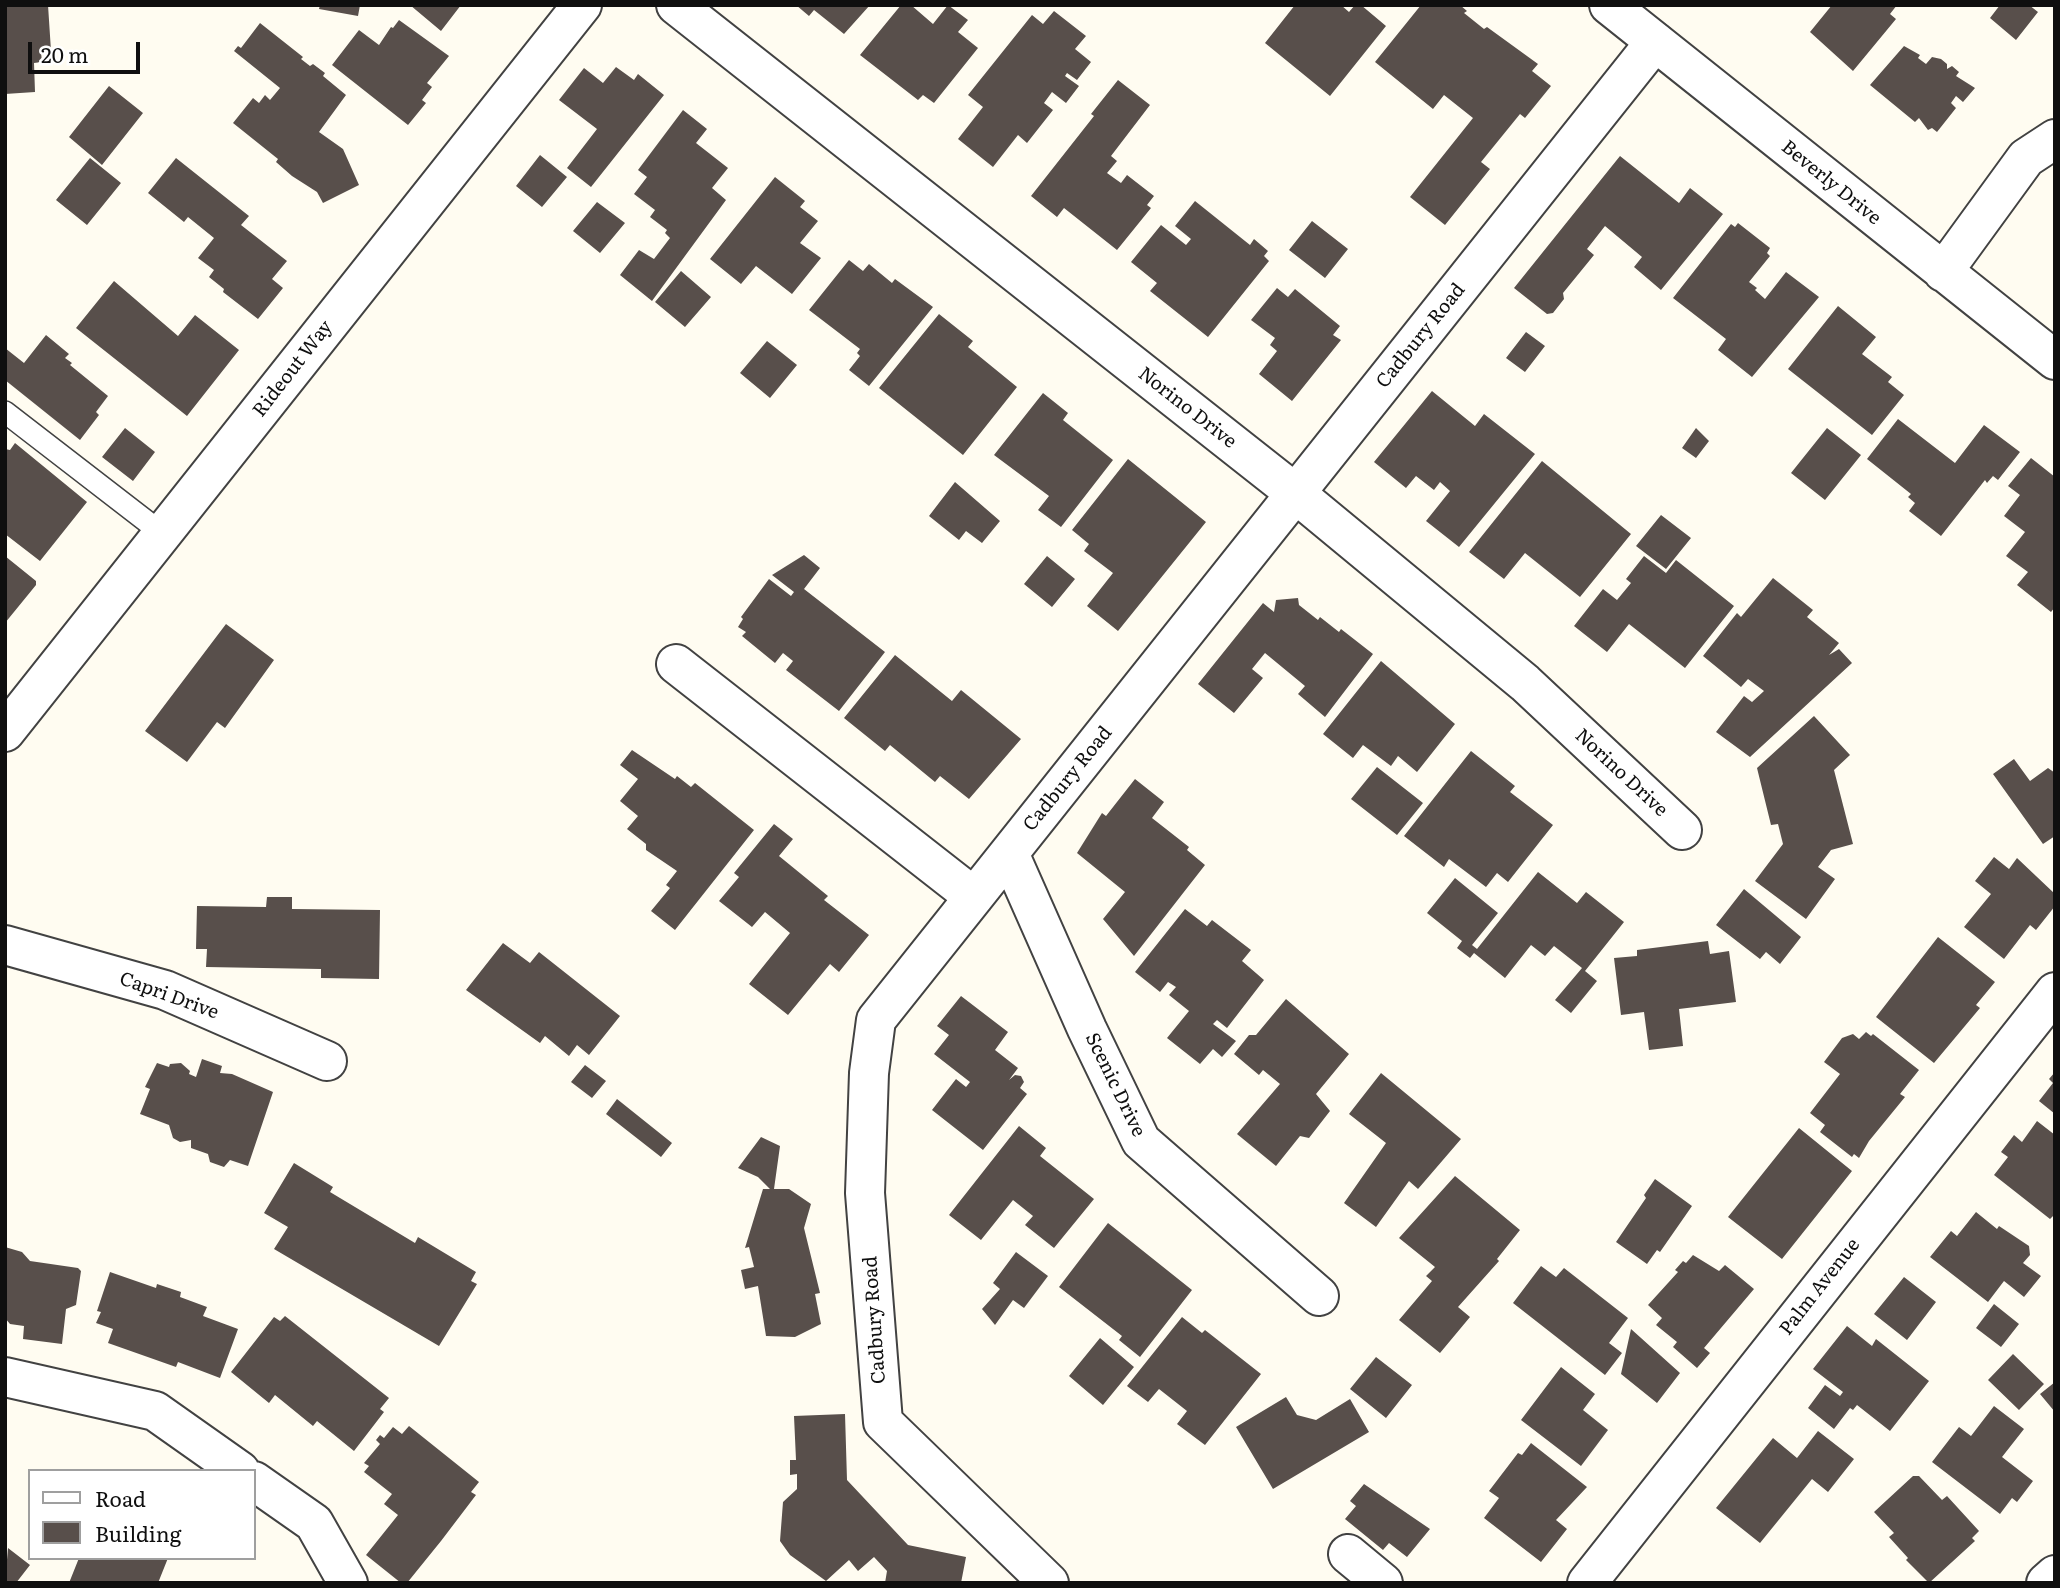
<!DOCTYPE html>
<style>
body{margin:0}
#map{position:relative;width:2060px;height:1588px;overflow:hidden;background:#fffcf1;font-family:Literata,serif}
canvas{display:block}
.frame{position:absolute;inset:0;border:7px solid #0f0f0f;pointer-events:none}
.legend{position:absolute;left:28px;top:1469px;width:228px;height:91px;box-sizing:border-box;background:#fff;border:2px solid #9f9f9f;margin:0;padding:9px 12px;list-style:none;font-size:21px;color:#0f0f0f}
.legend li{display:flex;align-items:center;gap:14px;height:35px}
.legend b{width:35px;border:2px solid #9f9f9f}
.scale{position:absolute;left:28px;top:42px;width:112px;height:32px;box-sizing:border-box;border:4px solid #0f0f0f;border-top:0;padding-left:9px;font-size:21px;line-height:24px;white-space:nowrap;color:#0f0f0f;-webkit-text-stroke:5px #fff;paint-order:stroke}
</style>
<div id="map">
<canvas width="2060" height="1588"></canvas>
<div class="frame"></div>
<ul class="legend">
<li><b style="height:9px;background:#fff"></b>Road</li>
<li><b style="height:19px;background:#584f4b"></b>Building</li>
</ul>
<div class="scale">20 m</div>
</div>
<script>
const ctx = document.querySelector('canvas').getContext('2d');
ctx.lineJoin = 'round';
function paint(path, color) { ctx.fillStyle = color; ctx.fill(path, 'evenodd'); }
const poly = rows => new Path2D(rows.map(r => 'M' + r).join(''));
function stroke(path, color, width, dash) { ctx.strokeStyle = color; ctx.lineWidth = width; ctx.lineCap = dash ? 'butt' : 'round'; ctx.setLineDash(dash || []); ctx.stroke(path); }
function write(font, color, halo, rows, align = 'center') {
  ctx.font = font + ' Literata,serif'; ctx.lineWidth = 7; ctx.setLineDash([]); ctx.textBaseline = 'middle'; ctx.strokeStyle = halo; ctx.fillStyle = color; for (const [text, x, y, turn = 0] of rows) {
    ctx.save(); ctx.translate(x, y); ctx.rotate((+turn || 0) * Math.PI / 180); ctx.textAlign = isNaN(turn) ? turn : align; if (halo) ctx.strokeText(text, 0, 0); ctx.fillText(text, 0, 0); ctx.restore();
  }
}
const building = poly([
 [5,5,48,5,51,51,41,52,42,62,34,63,35,92,5,94],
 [320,5,360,5,358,16,319,9],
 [410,5,461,5,441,31],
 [796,5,870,5,844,34,814,10,809,16],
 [901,5,911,5,933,24,948,5,968,20,958,32,978,48,934,103,923,95,918,100,860,55],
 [1295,5,1341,5,1349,12,1355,5,1361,5,1386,26,1330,96,1265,43],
 [1421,5,1460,5,1467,11,1464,13,1484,29,1487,27,1538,64,1532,71,1551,86,1525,118,1520,114,1481,162,1490,169,1445,225,1410,197,1473,118,1444,95,1433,109,1375,62],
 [1832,5,1897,5,1890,14,1896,19,1853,71,1810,32],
 [2000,5,2029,5,2038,12,2016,40,1990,18],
 [1054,11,1086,36,1075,49,1091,62,1077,80,1067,73,1065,76,1079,86,1066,103,1052,92,1044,103,1053,110,1027,143,1018,135,993,167,958,139,983,107,968,95,1032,15,1043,24],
 [399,20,449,56,427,83,432,87,422,100,426,103,408,125,332,65,359,30,379,45,391,27,393,28],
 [260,23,303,57,301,59,310,66,313,64,325,73,323,76,346,95,319,132,343,149,359,185,323,203,317,192,292,176,276,162,278,159,233,123,253,98,259,103,265,95,270,100,280,88,234,51,238,46,241,48],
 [1904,46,1920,55,1918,58,1926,64,1932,57,1941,59,1947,64,1947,69,1952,66,1959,72,1956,76,1975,88,1963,102,1956,96,1951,103,1956,108,1937,132,1932,128,1928,130,1919,118,1915,122,1870,85],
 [616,67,634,80,638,74,664,95,591,187,567,168,597,129,559,100,584,68,603,83],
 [1118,80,1150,105,1111,156,1117,161,1107,173,1121,183,1127,175,1154,196,1147,205,1151,208,1117,250,1064,208,1057,217,1031,196,1094,116,1091,114],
 [109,86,143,113,102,165,69,137],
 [683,110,707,129,696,143,728,168,712,188,726,200,652,301,620,275,639,250,654,259,670,238,665,233,667,230,650,217,655,210,634,194,647,177,638,170],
 [540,155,567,177,542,207,516,186],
 [1620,156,1679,203,1690,188,1723,214,1661,290,1634,267,1642,257,1605,226,1587,249,1594,255,1563,293,1564,299,1553,313,1547,314,1514,288],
 [90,158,121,183,87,225,56,200],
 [176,158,249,216,241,225,287,261,272,279,283,288,258,319,223,292,224,289,209,277,214,270,198,258,214,238,188,217,184,222,148,193],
 [775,177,805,201,800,207,818,221,800,243,821,258,792,294,756,266,741,284,710,259],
 [1195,201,1250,245,1254,239,1268,251,1264,256,1269,261,1208,337,1150,291,1157,283,1131,262,1161,225,1186,245,1191,239,1175,226],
 [597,202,625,223,600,253,573,231],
 [1312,221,1348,249,1325,278,1289,250],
 [1738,223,1770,248,1767,253,1770,256,1749,282,1757,288,1755,290,1765,299,1786,272,1819,297,1752,377,1718,350,1726,339,1673,298,1731,224,1735,227],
 [849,260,863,271,869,264,892,283,895,279,933,307,869,386,849,370,860,356,857,353,860,349,809,310],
 [681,271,711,297,685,327,655,302],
 [114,281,178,336,195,315,239,350,187,416,76,328],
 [1277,288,1288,297,1295,289,1340,326,1333,335,1341,340,1292,401,1259,374,1277,351,1270,345,1275,338,1251,320],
 [1838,306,1876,337,1862,354,1892,377,1888,382,1904,395,1872,435,1788,369],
 [939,314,973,341,968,347,1017,387,963,455,879,388],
 [1526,332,1545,346,1525,372,1506,358],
 [46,335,69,354,65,358,72,363,70,365,108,396,96,412,99,415,80,440,5,380,5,348,24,363],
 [767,341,797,365,770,398,740,373],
 [1432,391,1475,426,1484,414,1535,454,1459,547,1426,521,1450,491,1440,482,1434,490,1416,476,1406,488,1374,462],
 [1043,393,1068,413,1063,420,1113,460,1061,527,1038,510,1049,496,994,455],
 [1898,419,1955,463,1984,425,2020,452,1998,480,1993,476,1987,483,1985,480,1941,536,1909,511,1915,503,1908,497,1911,494,1867,459],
 [125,428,155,452,133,481,102,457],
 [1696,428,1709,441,1696,458,1682,448],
 [1827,428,1861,455,1825,500,1791,473],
 [15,443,87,502,40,561,5,534,5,449,10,450],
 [2031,458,2055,477,2055,607,2051,612,2017,585,2028,572,2006,556,2025,532,2004,516,2020,495,2008,486],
 [1128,459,1206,522,1118,631,1087,606,1113,573,1084,551,1089,544,1072,530],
 [1542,461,1631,534,1580,597,1525,553,1504,579,1469,552],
 [955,482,1000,521,982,543,966,531,959,540,929,516],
 [1661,515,1691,538,1666,569,1636,546],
 [804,555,820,568,804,589,885,652,839,711,786,670,793,661,783,653,775,663,742,636,746,632,738,627,743,619,741,617,769,579,791,596,794,592,772,575],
 [5,556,36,581,36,585,5,623],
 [1047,556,1075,579,1052,607,1024,584],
 [1644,556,1666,573,1676,560,1734,606,1685,668,1629,624,1607,652,1574,626,1603,589,1617,600,1631,583,1626,579],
 [1773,578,1813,610,1807,617,1839,643,1829,655,1839,649,1852,663,1750,757,1716,732,1744,696,1752,702,1764,691,1748,679,1741,687,1703,656,1737,613,1741,617],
 [1298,598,1299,605,1318,620,1320,617,1339,632,1341,629,1373,654,1325,717,1298,694,1305,686,1265,653,1252,669,1263,678,1234,713,1198,684,1263,603,1274,612,1276,600],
 [226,624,274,660,225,728,217,722,187,762,145,731],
 [895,655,952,701,961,690,1021,739,969,799,940,776,935,782,890,745,885,751,844,718],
 [1381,661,1455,724,1417,772,1398,756,1391,766,1363,745,1353,758,1323,734],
 [1814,716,1850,755,1834,770,1853,844,1831,850,1818,867,1835,879,1806,919,1755,881,1783,844,1778,824,1771,825,1757,768],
 [632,750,675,779,677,776,691,787,695,783,754,830,675,930,651,911,670,888,666,885,677,871,646,850,646,844,627,829,638,816,620,801,638,779,620,765],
 [1471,751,1515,786,1510,792,1553,825,1508,882,1497,873,1486,887,1449,859,1444,867,1404,836],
 [2014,759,2030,781,2048,768,2055,773,2055,836,2043,844,1993,774],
 [1377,767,1423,803,1397,835,1351,799],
 [1135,779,1164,802,1152,818,1189,847,1187,850,1205,865,1134,956,1103,919,1125,892,1077,853,1102,813,1106,816],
 [774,824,793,839,779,856,828,896,824,900,869,935,839,972,830,964,788,1015,749,984,790,933,765,912,752,927,719,901,739,877,734,873],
 [1994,857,2009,869,2017,858,2055,894,2055,906,2036,930,2030,925,2004,959,1964,927,1991,894,1975,881],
 [1538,872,1577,903,1586,892,1624,922,1585,971,1597,981,1571,1013,1555,1000,1582,968,1554,946,1545,956,1531,945,1505,978,1474,953,1470,958,1457,948,1462,941,1427,913,1455,878,1498,913,1472,945,1477,949],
 [1744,889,1801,937,1780,964,1766,952,1760,959,1716,925],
 [267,897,292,897,292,909,380,910,379,979,321,978,321,969,206,967,207,949,196,949,197,906,266,907],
 [1185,909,1207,926,1212,920,1251,950,1242,961,1264,980,1227,1028,1217,1020,1213,1024,1236,1041,1222,1057,1213,1049,1200,1064,1167,1038,1189,1011,1169,995,1176,987,1168,982,1160,992,1135,972],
 [1938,937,1995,982,1976,1005,1980,1008,1934,1063,1876,1017],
 [1708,941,1710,954,1729,951,1736,1002,1679,1009,1683,1046,1649,1050,1644,1012,1621,1015,1614,958,1637,956,1637,950],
 [503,943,530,963,539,952,620,1016,589,1055,577,1045,569,1056,545,1036,540,1043,466,990],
 [961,996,1008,1032,995,1050,1018,1068,1009,1080,1015,1075,1021,1076,1024,1082,1020,1088,1027,1094,983,1150,932,1110,956,1079,966,1087,970,1082,934,1054,949,1035,937,1026],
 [1286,999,1349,1054,1316,1094,1330,1111,1309,1138,1300,1136,1276,1166,1237,1134,1280,1084,1263,1070,1259,1075,1234,1054,1249,1035,1256,1035],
 [1866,1032,1871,1036,1873,1034,1919,1070,1900,1094,1905,1097,1869,1141,1859,1158,1854,1154,1852,1157,1820,1132,1825,1125,1810,1113,1840,1074,1824,1062,1842,1038,1853,1034,1859,1039],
 [202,1059,222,1066,220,1073,232,1074,273,1092,248,1166,230,1160,224,1167,210,1162,208,1154,191,1148,191,1140,180,1142,173,1138,169,1125,140,1114,150,1089,145,1087,157,1063,169,1067,170,1064,181,1063,190,1071,189,1074,196,1077],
 [585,1065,606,1081,592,1098,571,1082],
 [2055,1072,2055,1114,2039,1101,2053,1083,2049,1079],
 [1381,1073,1461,1139,1418,1189,1409,1181,1376,1227,1344,1203,1386,1143,1349,1114],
 [617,1099,672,1143,661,1157,606,1114],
 [2037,1121,2055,1135,2055,1214,2050,1219,1994,1175,2008,1157,2001,1152,2014,1135,2022,1142],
 [1019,1126,1046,1148,1040,1156,1094,1199,1054,1248,1025,1225,1033,1216,1013,1200,981,1240,949,1215],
 [1799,1128,1852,1171,1782,1259,1728,1217],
 [761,1137,780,1146,774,1189,789,1189,811,1204,804,1228,820,1293,815,1294,821,1324,795,1337,766,1336,758,1286,745,1289,741,1270,754,1267,749,1247,745,1248,763,1189,770,1189,758,1177,738,1168],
 [294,1163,333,1187,330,1192,415,1243,418,1237,476,1272,471,1281,477,1284,439,1346,274,1249,288,1227,264,1213],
 [1455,1176,1520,1230,1497,1259,1499,1261,1458,1307,1470,1317,1440,1353,1399,1320,1432,1281,1426,1276,1435,1267,1399,1238],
 [1655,1179,1692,1206,1660,1252,1657,1250,1647,1264,1616,1242,1646,1198,1644,1195],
 [1976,1212,1997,1229,1999,1226,2029,1246,2030,1255,2023,1263,2041,1276,2024,1297,2004,1281,1988,1302,1930,1257,1951,1231,1957,1236],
 [1108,1223,1192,1290,1140,1357,1119,1340,1122,1336,1059,1287],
 [5,1247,22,1252,30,1261,78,1268,81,1271,76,1305,66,1309,62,1344,23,1339,24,1326,10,1324,5,1318],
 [1016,1252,1048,1276,1024,1308,1013,1300,995,1325,982,1309,1000,1289,993,1283],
 [1693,1255,1719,1271,1725,1265,1754,1289,1704,1348,1710,1353,1697,1368,1673,1347,1677,1342,1656,1325,1662,1318,1648,1305,1678,1272,1675,1270,1683,1261,1686,1263],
 [1541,1266,1556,1277,1564,1268,1628,1318,1609,1343,1622,1353,1605,1375,1513,1303],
 [110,1272,156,1288,157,1284,181,1292,180,1297,207,1307,203,1316,238,1329,220,1378,178,1362,176,1367,108,1343,113,1329,96,1323,101,1312,97,1311],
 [1904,1277,1936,1302,1907,1340,1874,1314],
 [1994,1304,2019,1324,2001,1347,1976,1328],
 [285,1316,389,1398,380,1409,384,1412,354,1451,317,1421,313,1426,275,1395,269,1403,231,1372,274,1317,280,1321],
 [1182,1317,1202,1333,1205,1330,1261,1374,1205,1445,1177,1424,1187,1411,1159,1389,1148,1402,1127,1386],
 [1847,1326,1872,1346,1876,1339,1929,1381,1890,1431,1857,1405,1853,1410,1850,1408,1834,1429,1808,1408,1825,1385,1840,1396,1843,1392,1813,1369],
 [1631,1329,1680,1373,1657,1403,1621,1374],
 [1100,1338,1134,1367,1103,1405,1069,1376],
 [2013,1354,2044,1384,2019,1410,1988,1380],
 [1376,1357,1412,1385,1386,1418,1350,1389],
 [1561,1367,1595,1394,1583,1410,1608,1430,1581,1466,1521,1420],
 [2055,1382,2055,1412,2040,1394],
 [1286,1397,1297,1415,1316,1420,1350,1399,1369,1432,1273,1489,1236,1427],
 [1994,1406,2024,1429,2002,1457,2033,1481,2017,1502,2012,1498,2000,1514,1932,1462,1959,1427,1971,1436],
 [845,1414,847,1480,908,1545,966,1557,961,1583,885,1583,887,1571,874,1557,858,1571,849,1560,826,1581,790,1555,780,1541,783,1502,797,1489,797,1474,790,1475,790,1460,796,1460,794,1416],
 [409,1426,479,1482,471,1492,476,1495,441,1541,407,1583,401,1583,366,1555,398,1515,384,1504,392,1494,364,1472,369,1466,364,1463,380,1444,376,1440,380,1435,384,1438,393,1427,402,1434],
 [1818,1431,1854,1459,1828,1492,1812,1479,1760,1543,1716,1508,1773,1438,1797,1458],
 [1531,1443,1587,1487,1556,1520,1567,1529,1541,1562,1484,1518,1499,1498,1489,1491,1518,1453,1522,1455],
 [1913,1476,1919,1476,1942,1500,1947,1496,1979,1531,1972,1538,1975,1541,1929,1583,1906,1560,1908,1558,1889,1537,1894,1533,1874,1512],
 [1364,1484,1430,1529,1407,1557,1389,1543,1383,1550,1345,1519,1356,1506,1350,1501],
 [8,1548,30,1565,16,1583,5,1583],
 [79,1558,168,1558,158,1583,69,1583]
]);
const service = poly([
 [5,412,163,534]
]);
const minor = poly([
 [676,5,1295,493,1525,683,1682,830],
 [676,664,974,897],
 [5,732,582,5],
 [1009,853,1087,1029,1141,1141,1319,1296],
 [5,945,165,990,327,1061],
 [5,1377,155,1411,240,1471],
 [254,1481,314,1523,348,1583],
 [1348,1554,1383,1583],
 [1049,1583,883,1422,865,1193,869,1073,876,1020,1655,42],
 [1587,1583,2055,992],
 [2046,1583,2055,1575]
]);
const tertiary = poly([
 [1609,5,2055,360],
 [1943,272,2026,158,2055,139]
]);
const streetNames = [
 ["Beverly Drive",1831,183,39],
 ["Cadbury Road",1421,336,-51],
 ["Rideout Way",293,369,-52],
 ["Norino Drive",1187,408,38],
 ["Norino Drive",1621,773,43],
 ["Cadbury Road",1068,779,-51],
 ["Capri Drive",169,996,20],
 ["Scenic Drive",1115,1085,64],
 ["Palm Avenue",1820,1287,-52],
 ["Cadbury Road",875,1320,-94]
];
paint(building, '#584f4b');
stroke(service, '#424242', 24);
stroke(minor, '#424242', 42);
stroke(tertiary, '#424242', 42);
stroke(service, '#fff', 21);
stroke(minor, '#fff', 38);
stroke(tertiary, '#fff', 38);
write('19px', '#0f0f0f', '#fff', streetNames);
</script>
